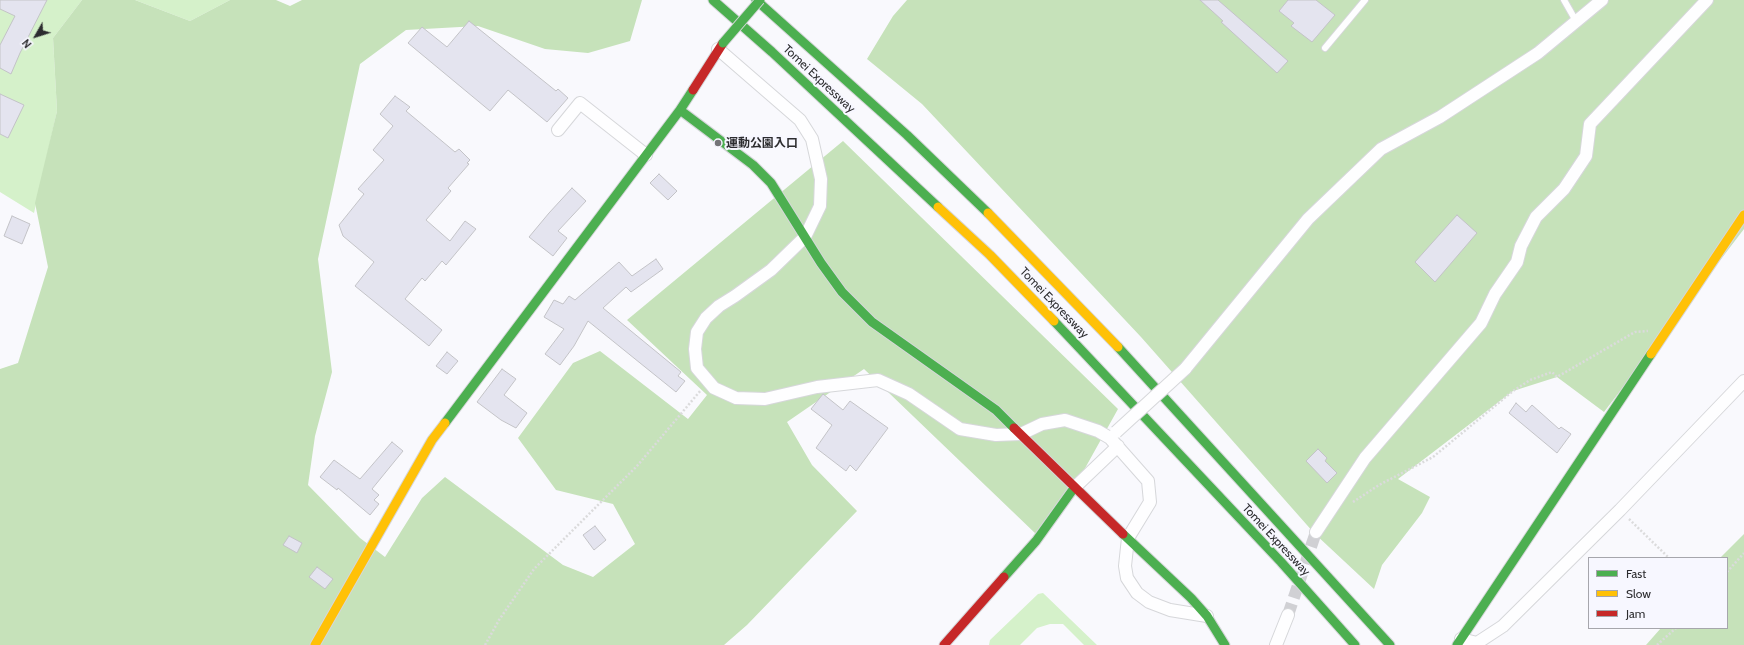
<!DOCTYPE html>
<meta charset="utf-8">
<style>
body{margin:0}
#map{position:relative;width:1744px;height:645px;overflow:hidden;background:#f9f9fd;font-family:Cabin,sans-serif}
canvas{display:block}
.legend{position:absolute;left:1588px;top:557px;width:140px;height:72px;box-sizing:border-box;background:#f7f7ff;border:1px solid #a6a6ac;margin:0;padding:5px 7px;list-style:none;font-size:12px;color:#2c2c2f}
.legend li{display:flex;align-items:center;gap:8px;height:20px}
.legend b{width:20px;border:1px solid #a6a6ac}
.north{position:absolute;left:16px;top:16px;width:40px;height:40px;-webkit-text-stroke:3px #f7f7ff;paint-order:stroke;rotate:231deg;font-size:11px;font-weight:700;line-height:16px;text-align:center;color:#2c2c2f}
.north::after{content:'';display:block;margin:auto;width:14px;height:18px;background:#2c2c2f;clip-path:polygon(50% 0,100% 100%,50% 72%,0 100%)}
</style>
<div id="map">
<canvas width="1744" height="645"></canvas>
<ul class="legend">
<li><b style="height:5px;background:#4caf50"></b>Fast</li>
<li><b style="height:5px;background:#ffc107"></b>Slow</li>
<li><b style="height:5px;background:#c62828"></b>Jam</li>
</ul>
<div class="north">N</div>
</div>
<script>
const ctx = document.querySelector('canvas').getContext('2d');
ctx.lineJoin = 'round';
function paint(path, color) { ctx.fillStyle = color; ctx.fill(path, 'evenodd'); }
const poly = rows => new Path2D(rows.map(r => 'M' + r).join(''));
function stroke(path, color, width, dash) { ctx.strokeStyle = color; ctx.lineWidth = width; ctx.lineCap = dash ? 'butt' : 'round'; ctx.setLineDash(dash || []); ctx.stroke(path); }
function write(font, color, halo, rows, align = 'center') {
  ctx.font = font + ' Cabin,"Noto Sans JP",sans-serif'; ctx.lineWidth = 4; ctx.setLineDash([]); ctx.textBaseline = 'middle'; ctx.strokeStyle = halo; ctx.fillStyle = color; for (const [text, x, y, turn = 0] of rows) {
    ctx.save(); ctx.translate(x, y); ctx.rotate((+turn || 0) * Math.PI / 180); ctx.textAlign = isNaN(turn) ? turn : align; if (halo) ctx.strokeText(text, 0, 0); ctx.fillText(text, 0, 0); ctx.restore();
  }
}
const green = poly([
 [0,0,82,0,53,38,57,111,34,213,0,192],
 [135,0,230,0,190,21],
 [1043,593,1097,645,1084,645,1063,624,1050,624,1037,628,1020,645,989,645,990,640,1038,594]
]);
const forest = poly([
 [82,0,135,0,190,21,230,0,276,0,290,6,302,0,642,0,630,41,588,53,545,49,478,26,406,30,360,64,318,259,332,372,315,436,308,485,360,538,385,557,422,498,445,477,563,565,593,577,635,544,613,504,556,490,518,438,573,363,600,351,688,419,707,395,627,320,843,141,1118,409,1074,488,1037,535,864,369,787,422,812,465,857,511,747,625,724,645,0,645,0,369,18,363,48,267,35,203,57,111,53,38],
 [907,0,1744,0,1744,229,1604,412,1557,377,1513,391,1398,479,1430,497,1422,513,1382,565,1374,589,1314,533,1141,337,922,104,867,59,893,16],
 [1744,534,1744,645,1646,645,1661,628,1727,628,1727,558,1720,558]
]);
const building = poly([
 [0,0,47,0,20,53,11,74,0,68,0,45,15,16,0,9,0,0],
 [1200,0,1218,0,1288,61,1277,73,1221,22,1223,21,1200,0],
 [1288,0,1316,0,1335,15,1312,42,1291,26,1294,23,1279,11,1288,0],
 [469,21,556,91,558,89,568,98,547,122,508,90,490,111,408,43,422,27,447,47,469,21],
 [0,94,24,105,8,138,0,134,0,94],
 [395,96,410,107,406,111,455,152,459,149,470,160,467,163,469,164,448,188,451,191,426,220,450,241,465,221,476,229,446,265,442,261,425,281,422,278,405,299,442,330,429,346,355,286,374,262,343,236,339,225,364,194,358,189,384,160,373,150,393,126,380,114,395,96],
 [659,174,677,191,668,200,650,183,659,174],
 [572,188,586,201,558,231,567,238,553,256,529,237,549,213,572,188],
 [1457,215,1477,233,1435,282,1415,262,1457,215],
 [12,216,30,224,22,244,4,236,12,216],
 [656,259,663,269,631,292,626,287,603,308,681,372,678,376,685,381,676,392,588,321,574,346,560,365,545,354,564,329,544,317,554,300,563,304,569,296,575,300,619,262,632,276,656,259],
 [447,352,458,361,447,374,436,366,447,352],
 [502,369,516,379,504,395,527,413,516,428,501,420,477,402,502,369],
 [823,394,843,410,850,401,888,428,856,471,850,465,846,471,816,448,832,425,811,409,823,394],
 [1516,403,1526,412,1532,405,1559,429,1561,427,1571,434,1557,453,1509,413,1516,403],
 [392,442,403,451,372,489,379,495,374,500,379,504,370,515,338,488,337,490,320,477,334,460,360,479,392,442],
 [1318,449,1327,458,1325,461,1337,473,1327,483,1306,461,1318,449],
 [595,526,606,540,594,550,583,535,595,526],
 [289,536,302,543,297,553,283,545,289,536],
 [317,567,333,579,325,589,309,577,317,567]
]);
const streetTunnel = poly([
 [1288,615,1316,532]
]);
const path = poly([
 [1353,502,1379,485,1433,457,1513,391,1530,380,1552,372,1557,377,1635,332,1648,331],
 [1629,519,1669,558],
 [1727,572,1744,553],
 [485,645,499,620,534,569,637,466,701,390],
 [1657,645,1676,628]
]);
const lane = poly([
 [1564,0,1576,21],
 [1325,48,1365,0]
]);
const street = poly([
 [718,49,800,120,812,139,821,179,820,206,805,237,771,270,735,296,719,306,706,318,697,332,695,349,697,368,714,388,736,398,765,399,817,387,878,380,909,394,960,429,996,435,1021,434,1042,424,1065,420,1098,431,1110,438,1148,481,1150,502,1128,538,1125,566,1127,578,1137,593,1149,602,1170,610,1207,616],
 [558,130,580,103,646,155],
 [1185,369,1308,219,1381,149,1440,117,1538,53,1602,0],
 [1074,488,1118,446],
 [1316,532,1365,458,1481,323,1495,294,1517,262,1521,246,1536,217,1564,189,1586,156,1590,124,1707,0],
 [1461,639,1477,643,1503,626,1620,510,1744,381],
 [1276,645,1288,615]
]);
const fast = poly([
 [713,0,772,52,938,207],
 [756,0,907,135,988,213],
 [680,110,753,165,771,183,821,263,842,292,872,322,996,410,1014,428],
 [1054,321,1281,562,1355,645],
 [1118,347,1390,645],
 [445,423,680,110,693,90],
 [1123,534,1191,598,1207,616,1225,645],
 [1004,577,1036,541,1074,488],
 [1457,645,1651,354]
]);
const slow = poly([
 [938,207,990,255,1054,321],
 [988,213,1118,347],
 [1651,354,1744,215],
 [315,645,432,440,445,423]
]);
const jam = poly([
 [693,90,723,43],
 [1014,428,1123,534],
 [944,645,1004,577]
]);
const streetBridge = poly([
 [1116,432,1185,369]
]);
const fastBridge = poly([
 [723,43,760,0]
]);
const markers = [
 [718,143,4,"#747477"]
];
const streetNames = [
 ["Tomei Expressway",819,79,43],
 ["Tomei Expressway",1054,303,46],
 ["Tomei Expressway",1276,540,47]
];
const poiNames = [
 ["運動公園入口",726,143]
];
paint(green, '#d5f1ca');
paint(forest, '#c6e2ba');
paint(building, '#e4e4ef');
stroke(building, '#c3c3c7', 1);
stroke(streetTunnel, '#d0d0d4', 12, [12, 6]);
stroke(lane, '#d6d7da', 8);
stroke(street, '#d6d7da', 14);
stroke(fast, '#d6d7da', 11);
stroke(slow, '#d6d7da', 11);
stroke(jam, '#d6d7da', 11);
stroke(path, '#dbdbdc', 2.5, [2, 2]);
stroke(lane, '#fefeff', 6);
stroke(street, '#fefeff', 12);
stroke(fast, '#4caf50', 9);
stroke(slow, '#ffc107', 9);
stroke(jam, '#c62828', 9);
stroke(streetBridge, '#d6d7da', 14, []);
stroke(fastBridge, '#d6d7da', 11, []);
stroke(streetBridge, '#fefeff', 12);
stroke(fastBridge, '#4caf50', 9);
for (const [x, y, r, color] of markers) { const dot = new Path2D(); dot.arc(x, y, r, 0, 2 * Math.PI); ctx.fillStyle = color; ctx.fill(dot); stroke(dot, '#f7f7ff', 1.5); }
write('12px', '#2c2c2f', '#f7f7ff', streetNames);
write('bold 12px', '#2c2c2f', '#f7f7ff', poiNames, 'left');
</script>
